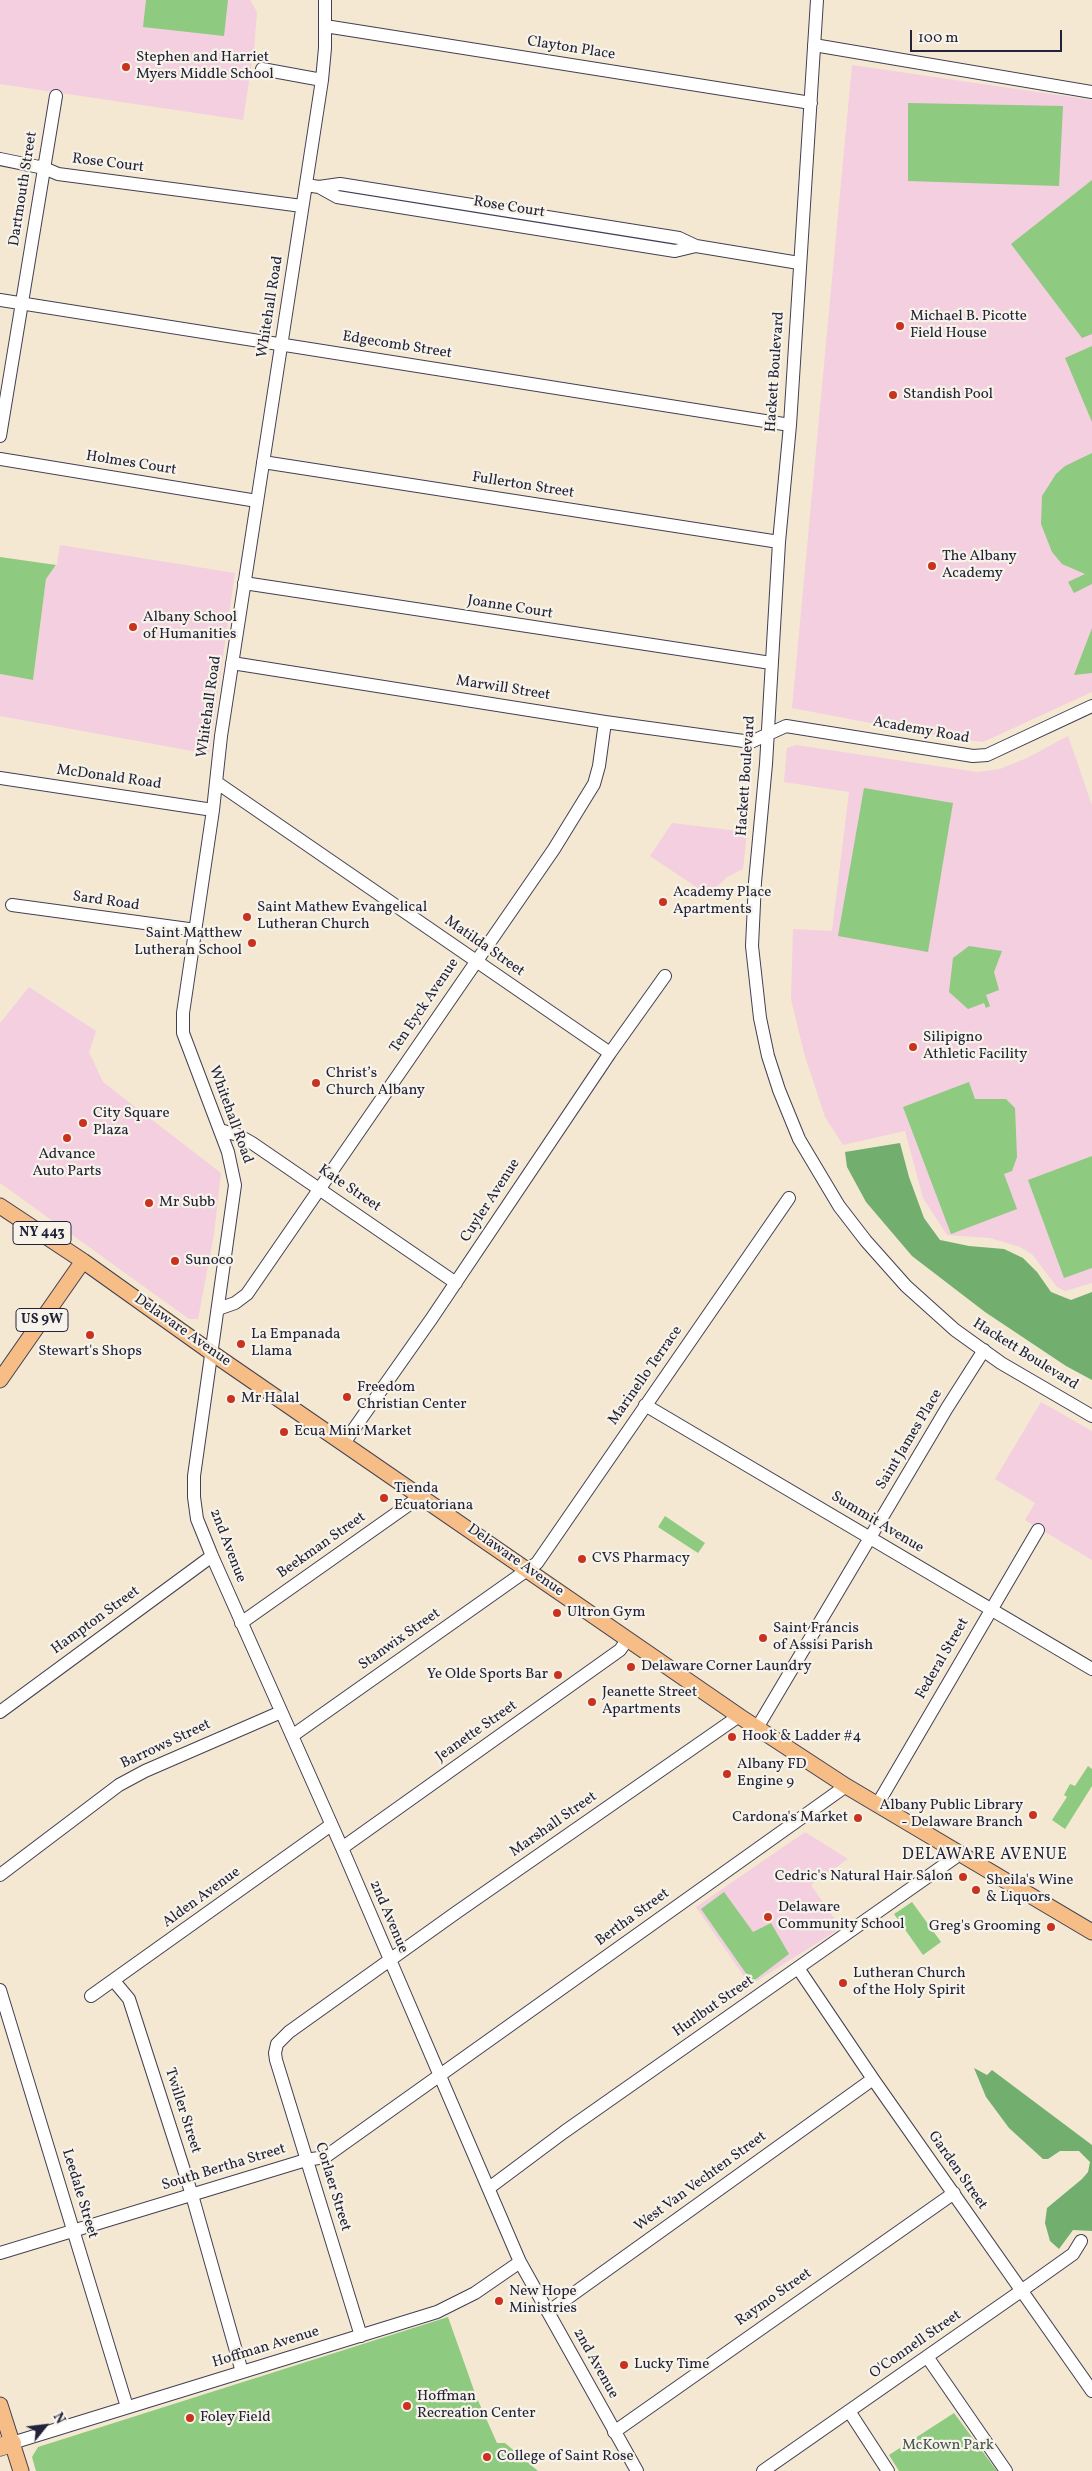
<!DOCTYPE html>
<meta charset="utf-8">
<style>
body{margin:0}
#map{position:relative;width:1092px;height:2471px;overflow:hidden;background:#f4e8d2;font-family:Vollkorn,serif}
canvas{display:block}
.north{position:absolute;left:20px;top:2401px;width:50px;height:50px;-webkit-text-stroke:4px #f7f3e8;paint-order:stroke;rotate:61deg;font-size:14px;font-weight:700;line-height:20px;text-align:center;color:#22223b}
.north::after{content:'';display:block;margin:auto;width:18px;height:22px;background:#22223b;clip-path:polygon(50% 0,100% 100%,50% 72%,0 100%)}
.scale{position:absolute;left:910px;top:30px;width:152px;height:22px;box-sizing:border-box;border:2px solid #22223b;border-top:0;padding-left:6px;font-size:15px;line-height:18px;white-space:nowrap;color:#22223b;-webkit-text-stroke:4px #f7f3e8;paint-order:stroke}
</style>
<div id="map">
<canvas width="1092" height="2471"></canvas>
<div class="north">N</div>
<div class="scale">100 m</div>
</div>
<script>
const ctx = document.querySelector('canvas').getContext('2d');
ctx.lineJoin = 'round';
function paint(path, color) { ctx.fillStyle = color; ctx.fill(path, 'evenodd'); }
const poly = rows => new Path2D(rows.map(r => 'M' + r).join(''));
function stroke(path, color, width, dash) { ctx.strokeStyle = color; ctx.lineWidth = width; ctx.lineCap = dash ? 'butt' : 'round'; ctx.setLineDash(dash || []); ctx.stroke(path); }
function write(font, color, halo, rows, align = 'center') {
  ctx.font = font + ' Vollkorn,serif'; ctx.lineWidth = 4.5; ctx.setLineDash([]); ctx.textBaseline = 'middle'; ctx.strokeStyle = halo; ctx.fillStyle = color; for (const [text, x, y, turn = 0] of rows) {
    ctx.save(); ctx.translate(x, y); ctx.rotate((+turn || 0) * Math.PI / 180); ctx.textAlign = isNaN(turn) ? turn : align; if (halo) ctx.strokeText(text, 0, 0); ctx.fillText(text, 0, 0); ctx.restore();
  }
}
const built = poly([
 [0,0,250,0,257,12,254,49,243,120,0,84],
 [852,65,1092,100,1092,692,983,742,944,737,792,708],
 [60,545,235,573,209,754,0,716,0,674,33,680,46,579,57,565],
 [1068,736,1092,805,1092,1283,1065,1291,1057,1287,1032,1254,1020,1247,990,1238,947,1235,923,1198,905,1131,843,1145,825,1117,804,1053,791,999,793,929,832,931,849,792,784,782,787,748,796,745,977,772,1000,769,1029,757],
 [672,823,747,832,743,869,727,877,708,895,650,856],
 [29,987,96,1031,89,1052,103,1082,221,1173,214,1234,198,1319,189,1319,0,1183,0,1023],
 [1041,1402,1092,1431,1092,1560,1025,1520,1035,1503,995,1479],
 [805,1832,848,1859,811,1885,841,1928,750,1985,696,1907]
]);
const green = poly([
 [146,0,228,0,224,36,143,27],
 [908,103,1063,106,1059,186,908,181],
 [1092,180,1092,334,1082,338,1011,244],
 [1092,346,1092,422,1065,358],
 [1092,453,1092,584,1074,593,1068,582,1085,574,1062,564,1052,552,1041,524,1042,496,1056,474,1065,466],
 [0,557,56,565,46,579,33,680,0,674],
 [1092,628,1092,673,1074,675],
 [864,788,953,803,928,952,838,936],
 [969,946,1002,951,994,972,999,990,986,995,990,1006,986,1008,984,1003,968,1009,949,992,953,958],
 [969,1082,975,1099,1006,1099,1015,1108,1017,1157,1012,1171,1004,1174,1017,1209,951,1234,903,1107],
 [1092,1156,1092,1268,1064,1278,1028,1180],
 [665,1516,705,1543,698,1553,658,1527],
 [1088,1766,1092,1769,1092,1786,1065,1829,1052,1820,1067,1797,1064,1795,1070,1784,1075,1786],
 [724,1892,753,1932,771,1923,789,1954,752,1982,701,1909],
 [912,1902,941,1942,923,1955,894,1914],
 [448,2317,476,2396,497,2443,505,2443,538,2471,36,2471,32,2457,38,2447],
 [954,2413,997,2471,899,2471,889,2455]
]);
const forest = poly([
 [900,1143,909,1177,924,1218,940,1240,969,1246,1004,1249,1023,1258,1037,1272,1051,1292,1071,1300,1092,1292,1092,1380,1066,1366,985,1312,912,1256,866,1202,847,1167,845,1152],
 [974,2068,987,2075,992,2070,1092,2145,1092,2231,1073,2230,1059,2249,1050,2241,1045,2223,1047,2208,1082,2179,1088,2172,1090,2162,1079,2151,1060,2151,1048,2159,1043,2159,1009,2128,986,2097]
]);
const minor = poly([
 [325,0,325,48,322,80,221,736,213,810,183,1013,183,1033,228,1152,235,1185,194,1476,194,1497,197,1519,212,1556,342,1848,520,2262,637,2471],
 [817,0,790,425,779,542,766,764,755,882,752,946,760,1018,768,1056,779,1090,799,1139,839,1206,866,1241,906,1286,955,1330,1001,1363,1092,1416],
 [325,26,811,103],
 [814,45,1092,92],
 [262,69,322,80],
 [0,159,44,168,58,174,302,206],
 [306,185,319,187,340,184,679,238,696,246,799,263],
 [319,187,337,197,675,251,696,246],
 [0,300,790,425],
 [0,436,56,96],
 [0,459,257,501],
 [263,462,779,542],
 [244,583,771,663],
 [232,663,605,722,751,742,786,726,973,756,987,755,1092,706],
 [0,778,213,810],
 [216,782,610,1053],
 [12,905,196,930],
 [220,1130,238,1135,252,1143,456,1283],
 [218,1309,235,1303,247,1294,554,849,594,784,599,766,605,722],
 [645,1405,1092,1669],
 [344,1443,432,1318,610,1053,665,976],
 [241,1623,421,1496],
 [0,1712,212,1556],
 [757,1728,947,1408,984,1350],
 [292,1736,537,1563,789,1198],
 [877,1805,1038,1530],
 [342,1848,620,1650,627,1640],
 [0,1875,119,1785,145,1771,281,1712],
 [798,1968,873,2079,1092,2391],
 [114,1981,129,1999,192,2195,242,2372],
 [0,1990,127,2407],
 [91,1996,331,1825],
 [489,2188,564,2132,960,1854],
 [0,2253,306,2160,325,2157,846,1786],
 [548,2312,873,2079],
 [361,2336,276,2060,275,2053,277,2044,289,2032,457,1912,739,1716],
 [928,2358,1006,2471],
 [849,2411,888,2471],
 [614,2432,954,2193],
 [12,2443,437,2312,475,2293,520,2262],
 [763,2471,1021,2291,1073,2254,1081,2241]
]);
const major = poly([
 [0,1206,83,1261,212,1353,739,1716,846,1786,1092,1932],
 [0,1380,83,1261],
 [0,2405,21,2471]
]);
const highway = poly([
 [0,2447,12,2443]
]);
const markers = [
 [126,67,5,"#c8321e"],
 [900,326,5,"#c8321e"],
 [893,395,5,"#c8321e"],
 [932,566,5,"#c8321e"],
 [133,627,5,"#c8321e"],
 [663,902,5,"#c8321e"],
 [247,917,5,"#c8321e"],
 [252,943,5,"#c8321e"],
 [913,1047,5,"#c8321e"],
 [316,1083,5,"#c8321e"],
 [83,1123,5,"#c8321e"],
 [67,1138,5,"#c8321e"],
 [149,1203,5,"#c8321e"],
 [175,1261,5,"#c8321e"],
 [90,1335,5,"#c8321e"],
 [241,1344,5,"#c8321e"],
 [347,1397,5,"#c8321e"],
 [231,1399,5,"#c8321e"],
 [284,1432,5,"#c8321e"],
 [384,1498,5,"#c8321e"],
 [582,1559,5,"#c8321e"],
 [557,1613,5,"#c8321e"],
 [763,1638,5,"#c8321e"],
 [631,1667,5,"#c8321e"],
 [558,1675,5,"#c8321e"],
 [592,1702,5,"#c8321e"],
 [732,1737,5,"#c8321e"],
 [727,1774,5,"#c8321e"],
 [1033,1815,5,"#c8321e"],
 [858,1818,5,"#c8321e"],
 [963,1877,5,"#c8321e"],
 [976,1890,5,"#c8321e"],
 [768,1917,5,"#c8321e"],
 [1051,1927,5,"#c8321e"],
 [843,1983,5,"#c8321e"],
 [499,2301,5,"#c8321e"],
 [624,2365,5,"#c8321e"],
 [407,2406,5,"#c8321e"],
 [190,2418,5,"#c8321e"],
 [487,2457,5,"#c8321e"]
];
const shields = [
 [42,1233,58],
 [42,1320,52]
];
const shieldNames = [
 ["NY 443",42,1233],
 ["US 9W",42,1320]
];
const streetNames = [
 ["Clayton Place",571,49,9],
 ["Rose Court",108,164,7],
 ["Dartmouth Street",24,189,-81],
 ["Rose Court",509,208,9],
 ["Whitehall Road",271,307,-81],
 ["Edgecomb Street",397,346,9],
 ["Hackett Boulevard",776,372,-86],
 ["Holmes Court",131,464,9],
 ["Fullerton Street",523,486,9],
 ["Joanne Court",510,608,9],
 ["Marwill Street",503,689,9],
 ["Whitehall Road",210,707,-82],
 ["Academy Road",921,731,10],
 ["Hackett Boulevard",747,776,-86],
 ["McDonald Road",109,778,8],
 ["Sard Road",106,902,8],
 ["Matilda Street",484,947,35],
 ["Ten Eyck Avenue",425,1006,-56],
 ["Whitehall Road",230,1115,70],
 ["Kate Street",349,1189,34],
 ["Cuyler Avenue",491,1201,-57],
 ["Delaware Avenue",182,1331,35],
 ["Hackett Boulevard",1025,1355,32],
 ["Marinello Terrace",646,1376,-55],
 ["Saint James Place",910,1440,-59],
 ["Summit Avenue",877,1523,31],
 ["2nd Avenue",227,1546,69],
 ["Beekman Street",322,1546,-35],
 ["Delaware Avenue",515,1561,35],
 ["Hampton Street",96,1621,-36],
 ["Stanwix Street",400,1640,-35],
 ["Federal Street",943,1659,-60],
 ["Jeanette Street",477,1732,-35],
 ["Barrows Street",166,1745,-25],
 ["Marshall Street",554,1825,-35],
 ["Alden Avenue",202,1898,-36],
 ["2nd Avenue",388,1917,67],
 ["Bertha Street",633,1918,-36],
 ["Hurlbut Street",714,2007,-35],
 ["Twiller Street",182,2111,72],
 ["South Bertha Street",224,2168,-17],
 ["Garden Street",957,2171,55],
 ["West Van Vechten Street",701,2182,-36],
 ["Corlaer Street",332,2187,73],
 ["Leedale Street",79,2194,73],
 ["Raymo Street",774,2298,-35],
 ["O'Connell Street",916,2345,-35],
 ["Hoffman Avenue",266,2348,-17],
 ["2nd Avenue",595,2364,61]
];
const poiNames = [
 ["Stephen and Harriet",136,58],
 ["Myers Middle School",136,75],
 ["Michael B. Picotte",910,317],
 ["Field House",910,334],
 ["Standish Pool",903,395],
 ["The Albany",942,557],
 ["Academy",942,574],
 ["Albany School",143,618],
 ["of Humanities",143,635],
 ["Academy Place",673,893],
 ["Apartments",673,910],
 ["Saint Mathew Evangelical",257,908],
 ["Lutheran Church",257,925],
 ["Saint Matthew",242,934,"right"],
 ["Lutheran School",242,951,"right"],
 ["Silipigno",923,1038],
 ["Athletic Facility",923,1055],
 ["Christ’s",326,1074],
 ["Church Albany",326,1091],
 ["City Square",93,1114],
 ["Plaza",93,1131],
 ["Advance",67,1155,"center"],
 ["Auto Parts",67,1172,"center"],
 ["Mr Subb",159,1203],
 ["Sunoco",185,1261],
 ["La Empanada",251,1335],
 ["Llama",251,1352],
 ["Stewart's Shops",90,1352,"center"],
 ["Freedom",357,1388],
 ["Christian Center",357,1405],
 ["Mr Halal",241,1399],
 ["Ecua Mini Market",294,1432],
 ["Tienda",394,1489],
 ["Ecuatoriana",394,1506],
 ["CVS Pharmacy",592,1559],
 ["Ultron Gym",567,1613],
 ["Saint Francis",773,1629],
 ["of Assisi Parish",773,1646],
 ["Delaware Corner Laundry",641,1667],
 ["Ye Olde Sports Bar",548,1675,"right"],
 ["Jeanette Street",602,1693],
 ["Apartments",602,1710],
 ["Hook & Ladder #4",742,1737],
 ["Albany FD",737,1765],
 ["Engine 9",737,1782],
 ["Albany Public Library",1023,1806,"right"],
 ["- Delaware Branch",1023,1823,"right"],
 ["Cardona's Market",848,1818,"right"],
 ["Cedric's Natural Hair Salon",953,1877,"right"],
 ["Sheila's Wine",986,1881],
 ["& Liquors",986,1898],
 ["Delaware",778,1908],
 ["Community School",778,1925],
 ["Greg's Grooming",1041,1927,"right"],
 ["Lutheran Church",853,1974],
 ["of the Holy Spirit",853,1991],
 ["New Hope",509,2292],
 ["Ministries",509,2309],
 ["Lucky Time",634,2365],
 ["Hoffman",417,2397],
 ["Recreation Center",417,2414],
 ["Foley Field",200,2418],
 ["College of Saint Rose",497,2457]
];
const parkNames = [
 ["McKown Park",948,2446]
];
const neighbourhoodNames = [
 ["DELAWARE AVENUE",985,1856]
];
paint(built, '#f3cfdf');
paint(green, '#8eca7f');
paint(forest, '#72ae6e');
stroke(minor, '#424052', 14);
stroke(major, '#424052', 17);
stroke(highway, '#424052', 19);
stroke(minor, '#fff', 12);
stroke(major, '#f6be86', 15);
stroke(highway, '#f6be86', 18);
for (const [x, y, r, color] of markers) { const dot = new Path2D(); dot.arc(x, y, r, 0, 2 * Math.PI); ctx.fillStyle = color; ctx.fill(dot); stroke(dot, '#f7f3e8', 2); }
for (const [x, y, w] of shields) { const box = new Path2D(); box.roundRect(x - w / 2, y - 11.5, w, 23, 4); ctx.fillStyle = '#f7f3e8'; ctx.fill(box); stroke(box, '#22223b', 1); }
write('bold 14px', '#22223b', null, shieldNames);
write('15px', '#22223b', '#f7f3e8', streetNames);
write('15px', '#22223b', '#f7f3e8', poiNames, 'left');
write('15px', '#42544f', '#f7f3e8', parkNames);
ctx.letterSpacing = '1px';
write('16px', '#22223b', '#f7f3e8', neighbourhoodNames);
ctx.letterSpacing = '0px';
</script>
